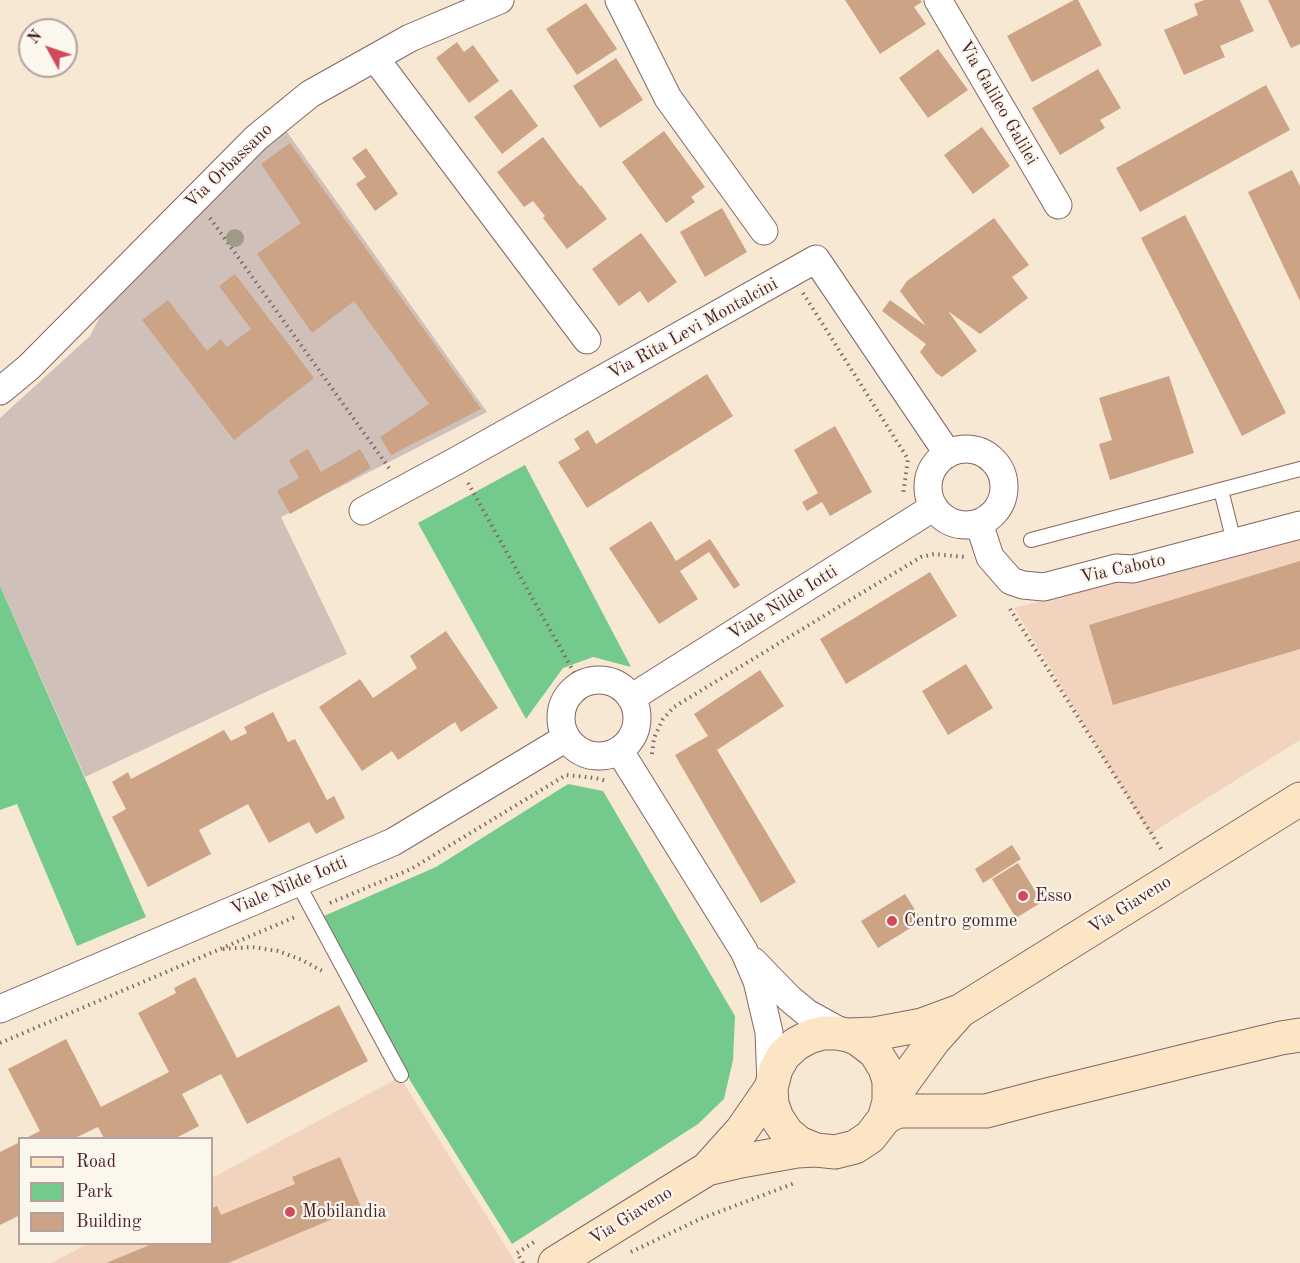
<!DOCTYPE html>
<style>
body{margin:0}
#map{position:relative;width:1300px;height:1263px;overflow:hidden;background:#f6e8d2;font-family:"Old Standard TT",serif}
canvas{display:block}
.legend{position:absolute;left:18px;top:1137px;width:195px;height:108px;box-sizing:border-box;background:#fbf7ec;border:2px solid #b4a19f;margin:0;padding:8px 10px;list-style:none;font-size:18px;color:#4a1f2b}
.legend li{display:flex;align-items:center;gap:12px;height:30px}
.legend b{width:30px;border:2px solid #b4a19f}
.north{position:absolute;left:18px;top:18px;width:60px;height:60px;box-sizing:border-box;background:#fbf7ec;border:2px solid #b4a19f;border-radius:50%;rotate:310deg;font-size:16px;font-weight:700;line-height:24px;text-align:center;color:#4a1f2b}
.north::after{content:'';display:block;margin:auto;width:21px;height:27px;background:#d1495b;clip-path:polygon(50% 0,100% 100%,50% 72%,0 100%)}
</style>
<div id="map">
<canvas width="1300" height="1263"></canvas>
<ul class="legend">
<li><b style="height:8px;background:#fce5c4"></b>Road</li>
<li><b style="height:16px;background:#74c98d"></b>Park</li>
<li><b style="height:16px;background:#cda386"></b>Building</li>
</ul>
<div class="north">N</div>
</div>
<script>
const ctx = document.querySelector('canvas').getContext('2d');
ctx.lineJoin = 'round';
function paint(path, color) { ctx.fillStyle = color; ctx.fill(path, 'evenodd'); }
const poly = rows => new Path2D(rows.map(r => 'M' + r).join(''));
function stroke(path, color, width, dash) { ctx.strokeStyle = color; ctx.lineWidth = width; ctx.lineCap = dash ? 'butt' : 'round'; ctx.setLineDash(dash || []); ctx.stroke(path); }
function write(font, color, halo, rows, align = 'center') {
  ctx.font = font + ' "Old Standard TT",serif'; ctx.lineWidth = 4.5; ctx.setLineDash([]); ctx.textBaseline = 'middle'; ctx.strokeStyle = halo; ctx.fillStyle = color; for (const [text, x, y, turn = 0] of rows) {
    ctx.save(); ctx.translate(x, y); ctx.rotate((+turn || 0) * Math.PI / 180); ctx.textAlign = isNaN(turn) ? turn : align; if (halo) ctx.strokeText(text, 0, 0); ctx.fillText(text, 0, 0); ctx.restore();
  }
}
const built = poly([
 [1300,526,1300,740,1150,834,1014,608,1102,585],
 [400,1077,516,1263,51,1263,88,1244,212,1244,212,1178]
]);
const industrial = poly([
 [282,125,487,412,281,517,347,654,85,777,0,586,0,418,90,336,118,282]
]);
const green = poly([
 [525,465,631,667,593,657,563,668,526,719,418,523],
 [0,586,146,917,77,946,17,804,0,810],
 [568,784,603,791,735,1016,733,1060,724,1099,698,1124,512,1244,411,1082,324,916,436,867]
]);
const building = poly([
 [845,0,920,0,922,2,914,7,926,24,880,54],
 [1074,0,1078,0,1102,45,1032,82,1007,36],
 [1204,0,1240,0,1254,31,1220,46,1225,57,1184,75,1164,30,1198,15,1194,4],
 [1268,0,1300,0,1300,44,1291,48],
 [586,3,617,49,577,75,546,29],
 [457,42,464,52,473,45,499,81,469,103,436,58],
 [938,49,968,90,928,118,899,78],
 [616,58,643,100,600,128,573,86],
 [1098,69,1121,108,1100,120,1105,128,1060,155,1032,108],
 [1266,85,1290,130,1140,212,1116,168],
 [511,89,538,126,502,154,474,117],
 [982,127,1010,166,973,194,944,155],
 [664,131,705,187,691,197,695,202,666,223,622,162],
 [543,137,580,186,581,185,607,219,567,249,543,218,545,216,533,201,524,207,497,172],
 [290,143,481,409,391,455,380,437,429,404,354,301,312,333,257,254,301,223,261,164],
 [366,148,398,194,375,211,356,184,366,177,352,158],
 [1292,170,1300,186,1300,301,1248,192],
 [722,208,747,252,705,277,680,232],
 [1185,215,1286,413,1242,436,1141,238],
 [994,218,1029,265,1012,277,1028,298,980,334,948,311,977,351,942,377,936,373,920,352,926,344,882,311,890,300,926,326,900,291,907,281],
 [641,233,677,282,648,303,640,291,619,306,592,269],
 [235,274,314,378,234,440,142,320,168,300,207,351,221,339,227,347,251,329,219,286],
 [707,374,733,416,587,508,558,462,580,449,574,439,588,430,596,444],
 [1169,376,1194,453,1110,480,1099,444,1112,440,1099,398],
 [835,426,872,492,830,516,822,502,807,511,802,502,818,493,794,450],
 [308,449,321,472,360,449,371,468,290,514,277,491,299,478,289,460],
 [651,521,676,561,710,539,740,585,734,589,709,552,680,571,698,599,659,624,609,548],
 [1300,561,1300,649,1113,705,1089,625],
 [930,572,957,616,846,684,820,639],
 [446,631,498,708,461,732,455,722,398,760,392,751,362,771,319,707,360,679,373,698,417,668,410,656],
 [966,664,993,708,948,735,922,691],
 [760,670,784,706,717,750,796,882,761,903,675,755,708,736,694,714],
 [273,712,288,742,295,739,327,800,334,796,345,818,316,834,309,822,269,843,248,804,199,830,211,854,148,887,112,817,126,809,112,782,128,772,131,779,224,730,231,741,247,733,244,727],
 [1012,845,1021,859,983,883,975,869],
 [1018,863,1042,902,1016,918,992,879],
 [905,894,922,921,878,948,861,921],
 [195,977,237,1058,339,1005,368,1061,247,1124,221,1074,182,1094,199,1126,176,1138,104,1138,98,1127,75,1138,26,1138,40,1131,8,1069,66,1039,101,1107,169,1072,138,1013,176,993,174,988],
 [20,1142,20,1215,0,1225,0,1152],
 [340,1157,361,1207,228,1263,106,1263,152,1244,212,1244,212,1208,217,1206,221,1215,295,1184,292,1177]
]);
const path = poly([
 [210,218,389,468],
 [803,293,908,459,903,495],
 [468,483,581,685],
 [1010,609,1163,852],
 [652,754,654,738,663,719,674,707,921,557,934,554,964,557],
 [330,903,411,869,566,775,595,778,607,781],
 [223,949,252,947,278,951,302,960,322,971],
 [0,1043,295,917],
 [631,1252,700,1219,795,1183],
 [523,1263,517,1253,534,1242]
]);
const lane = poly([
 [1221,490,1234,542],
 [1031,540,1300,469],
 [297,882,401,1075]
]);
const street = poly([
 [619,0,668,98,764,231],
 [938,0,1058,205],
 [375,58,587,340],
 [0,391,29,367,256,138,310,94,410,38,500,0],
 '928 487a38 38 0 1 1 76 0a38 38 0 1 1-76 0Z',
 [363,511,456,461,816,259,948,454],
 [979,523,990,557,1011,581,1023,585,1044,587,1116,568,1133,569,1300,525],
 '561 718a38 38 0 1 1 76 0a38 38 0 1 1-76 0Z',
 [631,698,934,507],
 [619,750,744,951,757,981,769,1032,771,1084],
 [753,961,790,999,807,1013,847,1035],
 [0,1009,393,842,566,738]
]);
const secondary = poly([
 [848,1035,874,1034,901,1029,922,1025,960,1011,1300,799],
 [889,1102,934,1040,959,1012],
 [884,1119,891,1114,900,1111,986,1111,1043,1096,1201,1057,1281,1038,1300,1035],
 [707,1169,741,1161,797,1151,816,1150,835,1152,855,1147,870,1137,884,1119,889,1102,889,1081,885,1068,875,1052,858,1039,848,1035,836,1033,823,1033,809,1037,796,1044,784,1055,776,1069,771,1088,772,1104,777,1118,787,1133,799,1143,816,1150],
 [555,1263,707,1169,742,1130,771,1088]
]);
const trees = [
 [235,238]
];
const markers = [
 [1023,896,6,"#d1495b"],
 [892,921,6,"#d1495b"],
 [290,1212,6,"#d1495b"]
];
const streetNames = [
 ["Via Galileo Galilei",998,103,60],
 ["Via Orbassano",229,166,-44],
 ["Via Rita Levi Montalcini",693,329,-29],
 ["Via Caboto",1123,569,-12],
 ["Viale Nilde Iotti",783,603,-32],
 ["Viale Nilde Iotti",289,886,-23],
 ["Via Giaveno",1130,905,-32],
 ["Via Giaveno",631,1216,-32]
];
const poiNames = [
 ["Esso",1035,896],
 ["Centro gomme",904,921],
 ["Mobilandia",302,1212]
];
paint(built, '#f2d4be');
paint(industrial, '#cfc0ba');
paint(green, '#74c98d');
paint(building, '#cda386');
stroke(lane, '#866565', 16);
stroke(street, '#866565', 29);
stroke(secondary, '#866565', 35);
stroke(path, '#866565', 4, [1.5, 4.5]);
stroke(lane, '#fff', 14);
stroke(street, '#fff', 27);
stroke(secondary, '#fce5c4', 33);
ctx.fillStyle = '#a09a89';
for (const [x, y] of trees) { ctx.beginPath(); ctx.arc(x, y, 9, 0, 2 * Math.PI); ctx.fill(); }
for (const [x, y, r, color] of markers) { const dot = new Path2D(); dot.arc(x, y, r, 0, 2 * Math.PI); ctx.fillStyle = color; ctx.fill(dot); stroke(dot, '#fbf7ec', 2); }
write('18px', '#4a1f2b', '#fbf7ec', streetNames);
write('18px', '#4a1f2b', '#fbf7ec', poiNames, 'left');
</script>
